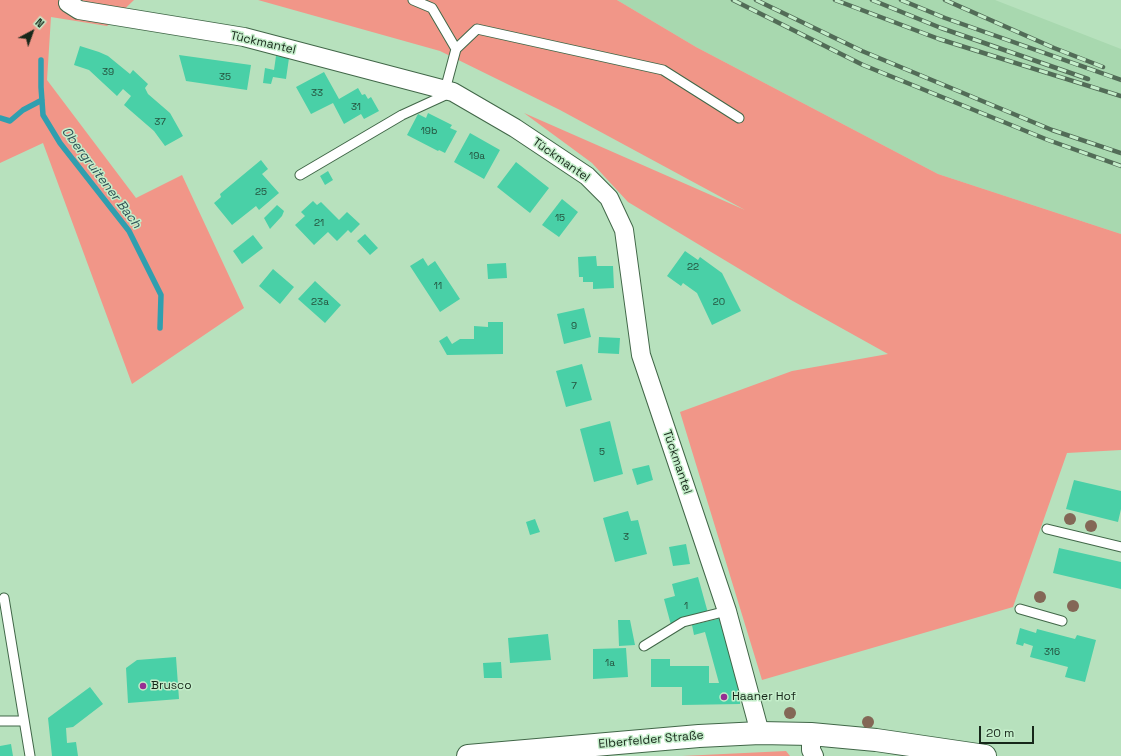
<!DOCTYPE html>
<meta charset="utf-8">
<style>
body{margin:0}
#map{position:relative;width:1121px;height:756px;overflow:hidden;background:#b7e1bd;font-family:"Space Grotesk",sans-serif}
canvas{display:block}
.north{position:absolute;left:12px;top:12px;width:40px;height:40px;-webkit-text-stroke:3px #c4eeca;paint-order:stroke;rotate:41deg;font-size:11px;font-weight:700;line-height:16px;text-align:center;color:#17271a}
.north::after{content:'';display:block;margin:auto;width:14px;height:18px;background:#17271a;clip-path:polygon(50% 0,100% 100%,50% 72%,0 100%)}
.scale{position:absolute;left:979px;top:726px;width:55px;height:18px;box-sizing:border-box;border:2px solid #17271a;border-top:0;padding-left:5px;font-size:12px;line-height:14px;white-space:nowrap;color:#17271a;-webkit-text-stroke:3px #c4eeca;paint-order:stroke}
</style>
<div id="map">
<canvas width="1121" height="756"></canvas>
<div class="north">N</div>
<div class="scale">20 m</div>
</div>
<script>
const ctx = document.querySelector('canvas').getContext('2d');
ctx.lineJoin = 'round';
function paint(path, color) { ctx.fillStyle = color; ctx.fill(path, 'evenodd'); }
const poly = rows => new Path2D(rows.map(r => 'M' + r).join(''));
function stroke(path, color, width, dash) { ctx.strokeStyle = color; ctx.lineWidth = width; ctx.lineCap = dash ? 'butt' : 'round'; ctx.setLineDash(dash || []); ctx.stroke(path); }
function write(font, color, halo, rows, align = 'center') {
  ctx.font = font + ' "Space Grotesk",sans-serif'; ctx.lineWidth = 3; ctx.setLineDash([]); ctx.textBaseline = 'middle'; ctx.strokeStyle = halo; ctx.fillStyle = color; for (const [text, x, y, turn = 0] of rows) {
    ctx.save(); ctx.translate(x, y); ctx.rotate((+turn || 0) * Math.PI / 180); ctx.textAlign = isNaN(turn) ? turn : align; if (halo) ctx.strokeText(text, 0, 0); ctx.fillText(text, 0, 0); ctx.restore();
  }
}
const built = poly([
 [617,0,995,0,1121,49,1121,234,938,174,696,47]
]);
const green = poly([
 [0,0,134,0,107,26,51,17,47,80,136,198,182,175,244,308,132,384,43,143,0,163],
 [258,0,617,0,696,47,938,174,1121,234,1121,450,1067,453,1013,607,762,680,680,412,792,371,888,354,791,300,628,202,592,163,524,113,745,210,560,110,440,51],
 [786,751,790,756,682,756]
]);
const stream = poly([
 [41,60,41,87,43,115,60,143,129,231,161,295,160,328],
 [0,118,10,121,23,110,42,100]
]);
const building = poly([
 [80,46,99,52,108,56,130,74,133,70,148,84,145,88,148,94,170,113,183,136,165,146,154,131,124,105,131,96,123,89,117,96,89,70,74,65],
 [179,55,251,65,247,90,186,81],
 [276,56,289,58,286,79,273,77,271,84,263,83,265,68,274,70],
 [324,72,339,99,358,88,362,95,365,94,368,99,371,97,379,111,364,119,361,114,344,124,333,103,311,114,296,87],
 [428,113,452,125,450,128,457,131,445,153,439,150,438,151,407,135,418,114,426,118],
 [470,133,500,150,484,179,454,162],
 [261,160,268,169,262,174,279,193,259,210,256,206,232,225,214,203,221,197,220,194],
 [516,162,549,188,530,213,497,187],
 [328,171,333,180,325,185,320,176],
 [562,199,578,212,559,237,542,225],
 [313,201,317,205,321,202,339,220,347,212,360,224,351,233,348,230,337,241,328,232,314,245,295,225,305,216,301,212],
 [277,205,284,211,282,216,270,229,264,218],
 [365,234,378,248,370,255,357,241],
 [253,235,263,248,242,264,233,251],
 [685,251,698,260,700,257,722,273,741,311,712,325,697,293,683,283,681,286,667,276],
 [596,256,597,266,613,266,614,288,593,289,593,282,583,282,583,277,579,277,578,257],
 [423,258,428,266,435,261,460,299,440,312,410,266],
 [506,263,507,278,488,279,487,264],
 [273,269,294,287,280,304,259,286],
 [315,281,341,305,325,323,298,299],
 [584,308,591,337,564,344,557,314],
 [488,322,503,322,503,354,447,355,439,341,447,336,452,344,460,339,474,339,474,326,488,327],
 [599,337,620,338,619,354,598,353],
 [582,364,592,400,566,407,556,371],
 [610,421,623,474,594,482,580,429],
 [649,465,653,480,637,485,632,469],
 [1074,480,1121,491,1121,509,1118,522,1066,509],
 [628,511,631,521,638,520,647,554,615,562,603,518],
 [535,519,540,532,530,535,526,522],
 [686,544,690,564,673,566,669,547],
 [1059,548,1121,562,1121,589,1053,573],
 [698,577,708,613,671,625,664,599,675,596,672,584],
 [722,618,740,682,740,704,682,705,682,687,651,687,651,659,670,659,670,666,709,666,709,683,719,683,705,632,694,635,692,625],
 [618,620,630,620,635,645,619,646],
 [1020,628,1036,633,1037,629,1075,639,1077,635,1096,640,1085,682,1065,677,1068,667,1030,657,1033,646,1024,643,1023,646,1016,644],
 [548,634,551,660,510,663,508,638],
 [626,648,628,677,593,679,593,649],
 [176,657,179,699,128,703,126,668,137,660],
 [501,662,502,678,484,678,483,663],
 [90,687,103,704,73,727,66,728,67,743,76,742,78,756,52,756,48,718],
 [11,744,13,756,0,756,0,746]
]);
const lane = poly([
 [413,0,432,8,456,49],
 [445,90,456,49,477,29,663,70,739,118],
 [300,175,402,115,450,93],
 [1047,529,1121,547],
 [4,598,30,756],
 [1020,609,1062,621],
 [644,646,683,622,727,611],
 [0,721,24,721]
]);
const street = poly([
 [68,3,79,10,244,37,453,92,515,128,587,176,609,198,624,230,641,355,727,611,760,733],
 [811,734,811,750,814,756]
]);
const primary = poly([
 [468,756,699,736,760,733,811,734,876,740,985,756]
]);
const rail = poly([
 [733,0,863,65,1048,140,1121,166],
 [756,0,862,51,1052,130,1121,153],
 [835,0,939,39,1121,96],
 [872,0,941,28,1088,79],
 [901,0,945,18,1121,80],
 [945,0,1054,48,1103,67]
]);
const trees = [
 [1070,519],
 [1091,526],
 [1040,597],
 [1073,606],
 [790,713],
 [868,722]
];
const markers = [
 [143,686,4,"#962f93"],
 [724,697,4,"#962f93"]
];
const numberNames = [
 ["39",108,72],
 ["35",225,77],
 ["33",317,93],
 ["31",356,107],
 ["37",160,122],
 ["19b",429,131],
 ["19a",477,156],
 ["25",261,192],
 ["15",560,218],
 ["21",319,223],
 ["22",693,267],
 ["11",438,286],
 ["23a",320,302],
 ["20",719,302],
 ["9",574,326],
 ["7",574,386],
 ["5",602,452],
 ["3",626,537],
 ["1",686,606],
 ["316",1052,652],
 ["1a",610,663]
];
const streetNames = [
 ["Tückmantel",263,43,13],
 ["Tückmantel",561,160,35],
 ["Tückmantel",677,462,71],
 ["Elberfelder Straße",651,740,-5]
];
const poiNames = [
 ["Brusco",151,686],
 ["Haaner Hof",732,697]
];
const waterNames = [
 ["Obergruitener Bach",101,178,53]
];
paint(built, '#a8d8af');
paint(green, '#f19688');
stroke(stream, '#309faf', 5.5);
paint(building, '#49d0a7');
stroke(lane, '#416748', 11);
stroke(street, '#416748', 20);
stroke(primary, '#416748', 24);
stroke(lane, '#fff', 9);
stroke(street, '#fff', 18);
stroke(primary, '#fff', 22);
stroke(rail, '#526c57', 4.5);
stroke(rail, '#c4eeca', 3, [9]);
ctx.fillStyle = '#836756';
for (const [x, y] of trees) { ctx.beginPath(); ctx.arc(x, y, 6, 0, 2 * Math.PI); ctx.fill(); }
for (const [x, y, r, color] of markers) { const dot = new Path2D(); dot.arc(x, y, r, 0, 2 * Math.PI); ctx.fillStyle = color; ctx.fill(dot); stroke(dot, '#c4eeca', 1.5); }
write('10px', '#24513d', null, numberNames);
write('12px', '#17271a', '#c4eeca', streetNames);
write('12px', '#17271a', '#c4eeca', poiNames, 'left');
write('italic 13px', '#335358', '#c4eeca', waterNames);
</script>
